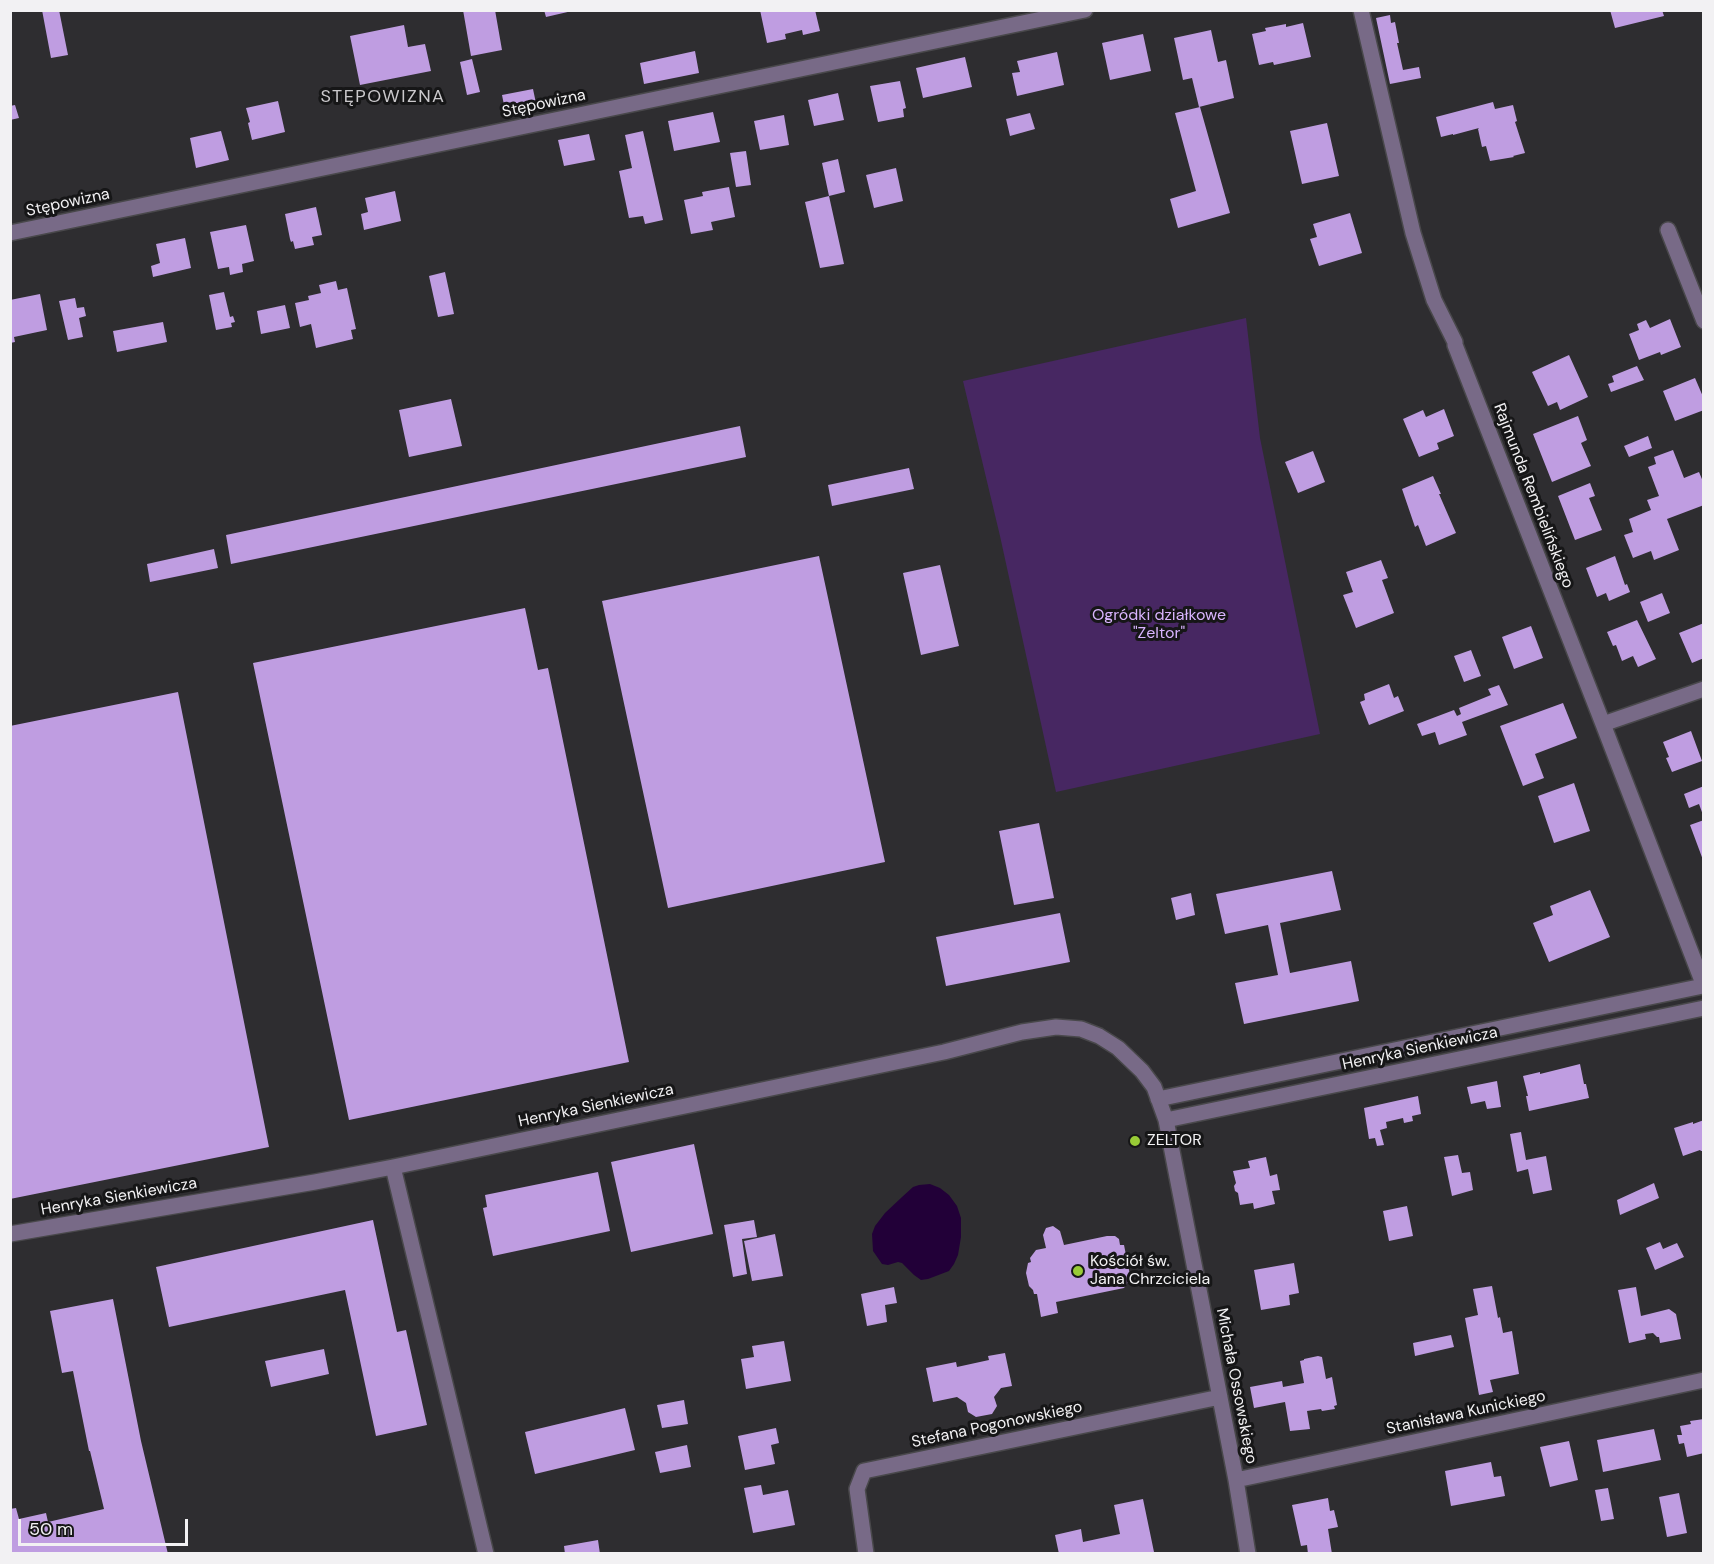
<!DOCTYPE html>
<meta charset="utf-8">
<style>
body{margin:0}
#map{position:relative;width:1714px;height:1564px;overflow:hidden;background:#2e2d30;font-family:"DM Sans",sans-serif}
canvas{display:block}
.frame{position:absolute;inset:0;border:12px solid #f2f1f3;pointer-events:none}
.scale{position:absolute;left:18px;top:1519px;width:170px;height:27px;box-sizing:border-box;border:3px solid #f2f1f3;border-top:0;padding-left:8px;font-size:18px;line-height:21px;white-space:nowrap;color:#f2f1f3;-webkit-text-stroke:4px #161617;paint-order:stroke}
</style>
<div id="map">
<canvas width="1714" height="1564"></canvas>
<div class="frame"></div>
<div class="scale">50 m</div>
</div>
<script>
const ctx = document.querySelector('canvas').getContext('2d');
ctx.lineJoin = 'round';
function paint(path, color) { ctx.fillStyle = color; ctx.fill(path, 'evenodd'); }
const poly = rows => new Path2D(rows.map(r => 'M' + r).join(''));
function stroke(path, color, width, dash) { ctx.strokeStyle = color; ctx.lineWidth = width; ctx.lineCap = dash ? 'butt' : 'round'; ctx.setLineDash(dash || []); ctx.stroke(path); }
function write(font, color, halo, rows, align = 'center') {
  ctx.font = font + ' "DM Sans",sans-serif'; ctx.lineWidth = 6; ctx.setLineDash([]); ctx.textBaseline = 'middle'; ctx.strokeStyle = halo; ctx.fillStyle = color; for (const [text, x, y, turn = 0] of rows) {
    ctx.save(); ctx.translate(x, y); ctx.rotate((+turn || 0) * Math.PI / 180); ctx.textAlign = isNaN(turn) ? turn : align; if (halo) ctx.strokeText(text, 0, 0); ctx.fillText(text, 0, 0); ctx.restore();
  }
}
const green = poly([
 [1246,318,1260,438,1320,734,1056,792,1000,536,963,381]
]);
const water = poly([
 [930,1184,940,1188,949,1195,957,1206,961,1218,961,1237,958,1255,954,1264,949,1271,928,1279,921,1280,914,1275,902,1263,898,1262,888,1265,882,1264,873,1251,872,1234,875,1226,885,1213,902,1197,913,1187,919,1185]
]);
const building = poly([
 [42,10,59,10,68,55,51,58],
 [463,10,495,10,502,50,471,56],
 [544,10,572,10,572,11,546,17],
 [760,10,815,10,820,31,803,35,802,30,785,34,786,39,767,43],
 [1610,10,1662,10,1664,16,1615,28],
 [1390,15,1391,23,1395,22,1399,43,1397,43,1403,70,1419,67,1421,78,1390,84,1376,18],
 [1303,23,1311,57,1274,65,1273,62,1259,65,1252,34,1266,31,1265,28,1286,24,1286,27],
 [404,25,408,47,425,44,431,71,360,85,350,36],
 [1211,30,1218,62,1226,60,1234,98,1199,107,1192,78,1183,80,1174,38],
 [1143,34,1151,71,1110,80,1102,43],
 [695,51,699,73,644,84,640,63],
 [1057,52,1064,85,1017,96,1012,73,1020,72,1017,61],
 [965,57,972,87,923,98,916,68],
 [472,59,480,92,467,95,460,62],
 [900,81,906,108,903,109,904,117,878,122,870,86],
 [533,89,537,108,506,115,502,95],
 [838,93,844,120,814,126,808,100],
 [278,101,285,132,252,140,248,123,250,122,246,108],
 [1493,102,1495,109,1513,105,1517,121,1515,122,1525,153,1513,156,1514,157,1490,161,1486,146,1482,147,1478,129,1479,128,1453,135,1453,134,1441,137,1436,117],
 [15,105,19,118,10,120,10,106],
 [1200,107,1230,213,1178,228,1170,199,1196,191,1175,113],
 [713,112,720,142,674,151,668,121],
 [1030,113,1035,129,1010,136,1006,119],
 [784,115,789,145,760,150,754,121],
 [1327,123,1339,176,1302,184,1290,131],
 [221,131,229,160,196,168,190,138],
 [643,131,663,220,645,224,643,216,629,218,619,171,632,168,625,135],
 [589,134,595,160,564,166,558,140],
 [746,151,751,185,736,187,730,153],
 [838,159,845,192,829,196,822,163],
 [896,168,903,201,874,208,866,175],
 [729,187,735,217,711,222,713,230,691,234,684,200,703,196,702,192],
 [395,191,401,221,364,230,361,214,368,212,365,198],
 [829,196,844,264,820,268,805,202],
 [316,207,322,235,312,237,314,245,295,249,293,241,291,242,290,239,285,214],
 [1350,213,1362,253,1319,266,1310,239,1317,237,1313,224],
 [246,225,254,261,242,264,243,272,230,275,229,267,218,269,210,232],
 [185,238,191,268,153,277,151,266,160,263,156,244],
 [445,272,454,314,438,317,429,276],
 [336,281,338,290,347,288,356,329,351,330,353,339,316,348,311,324,300,327,295,303,309,300,308,296,321,293,319,285],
 [224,292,230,317,233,316,235,322,231,323,232,327,216,330,209,295],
 [40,294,47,330,14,337,15,342,10,343,10,300],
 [75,298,77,308,84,307,86,316,79,318,83,337,68,340,59,301],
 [285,305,290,328,261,334,257,311],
 [1670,319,1681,347,1661,355,1660,352,1639,360,1629,334,1639,330,1637,324,1646,320,1650,328],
 [163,322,167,342,117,352,113,331],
 [1569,355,1588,397,1560,410,1557,402,1548,406,1532,372],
 [1637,366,1644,380,1611,392,1608,384,1614,382,1612,376],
 [1695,378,1704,399,1704,410,1675,421,1663,391],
 [451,399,462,446,409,457,399,410],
 [1444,409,1454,436,1437,443,1439,449,1419,457,1403,419,1423,410,1426,417],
 [1578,416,1587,440,1581,443,1591,466,1552,482,1533,434],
 [740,426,746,457,231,564,226,535],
 [1648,436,1652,448,1629,457,1624,446],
 [1673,450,1684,478,1699,472,1704,484,1704,505,1667,519,1679,550,1654,560,1651,551,1633,558,1624,535,1633,532,1629,519,1651,510,1647,500,1659,496,1648,467,1656,464,1654,457],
 [1313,451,1325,482,1298,493,1285,462],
 [909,468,914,489,832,506,828,485],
 [1433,476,1441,494,1439,494,1456,533,1426,546,1418,525,1415,527,1402,489],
 [1590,483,1595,496,1589,498,1602,530,1575,540,1558,496],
 [214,549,218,568,150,582,147,564],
 [819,556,885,862,668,908,602,601],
 [1615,556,1625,585,1627,584,1630,592,1609,601,1606,593,1597,597,1586,568],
 [1381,560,1388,578,1382,580,1394,613,1356,628,1343,595,1353,592,1346,572],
 [940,565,959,646,921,655,903,573],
 [1662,593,1670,613,1648,622,1640,602],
 [525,608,538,670,548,668,629,1062,349,1120,253,663],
 [1637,620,1656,659,1638,667,1633,656,1622,661,1616,645,1613,646,1607,632],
 [1704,623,1704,658,1692,663,1679,633],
 [1531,626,1543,658,1514,669,1502,637],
 [1471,650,1481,676,1464,682,1454,656],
 [1389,684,1394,698,1398,696,1404,711,1369,725,1360,702,1365,700,1364,694],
 [1499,685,1508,705,1462,722,1467,735,1439,745,1435,732,1422,736,1417,724,1454,710,1457,716,1461,714,1459,708,1491,695,1488,689],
 [178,692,269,1147,10,1199,10,726],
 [1563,703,1577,738,1535,754,1544,778,1523,786,1500,726],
 [1691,731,1702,761,1672,772,1666,758,1669,757,1663,742],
 [1574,783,1590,831,1554,843,1538,796],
 [1704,786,1704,815,1703,815,1699,804,1689,808,1684,794],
 [1704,820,1704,860,1703,860,1690,825],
 [1039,823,1054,898,1014,905,999,831],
 [1332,871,1341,910,1280,923,1290,973,1351,961,1359,1001,1244,1024,1235,983,1278,975,1268,925,1225,934,1216,894],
 [1590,890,1610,937,1549,962,1533,923,1553,915,1550,906],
 [1191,893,1195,915,1176,920,1171,898],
 [1060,913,1070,962,946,986,936,937],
 [1580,1064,1584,1084,1586,1084,1589,1098,1529,1111,1526,1096,1528,1096,1523,1076,1540,1072,1540,1074],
 [1497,1081,1501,1107,1487,1109,1485,1101,1471,1104,1467,1087],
 [1418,1096,1421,1114,1412,1116,1413,1121,1404,1123,1403,1118,1386,1122,1387,1128,1380,1130,1384,1145,1377,1146,1375,1138,1369,1139,1364,1108],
 [1704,1120,1704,1151,1701,1151,1700,1150,1683,1156,1674,1128,1693,1122,1693,1124],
 [1521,1132,1526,1160,1546,1156,1552,1190,1533,1194,1528,1169,1517,1172,1510,1134],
 [694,1144,713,1234,631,1252,611,1162],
 [1458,1155,1462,1173,1470,1172,1473,1190,1452,1196,1444,1157],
 [1266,1157,1270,1176,1277,1174,1280,1190,1272,1191,1275,1204,1254,1209,1253,1203,1240,1205,1238,1193,1235,1191,1234,1186,1236,1183,1233,1171,1250,1168,1248,1161],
 [598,1172,610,1231,493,1256,483,1208,487,1207,485,1195],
 [1654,1183,1659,1198,1620,1215,1617,1200],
 [1407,1206,1413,1236,1389,1241,1383,1211],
 [373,1220,397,1332,406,1330,427,1425,376,1436,345,1290,169,1327,156,1267],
 [754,1220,757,1237,742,1239,747,1274,733,1277,724,1225],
 [1053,1226,1060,1231,1064,1245,1107,1236,1115,1236,1119,1239,1120,1245,1124,1245,1130,1275,1127,1276,1128,1282,1124,1288,1056,1302,1058,1313,1041,1317,1037,1294,1034,1294,1033,1290,1029,1286,1026,1273,1028,1263,1031,1262,1030,1258,1036,1250,1046,1248,1043,1235,1046,1228],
 [775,1234,783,1276,752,1281,744,1241],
 [1660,1242,1663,1249,1677,1243,1684,1257,1655,1270,1646,1248],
 [1294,1263,1299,1293,1289,1295,1290,1305,1261,1310,1254,1270],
 [1492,1286,1498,1318,1500,1317,1503,1333,1512,1331,1519,1374,1490,1380,1493,1392,1479,1395,1465,1318,1478,1315,1473,1289],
 [894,1287,897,1303,885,1305,887,1322,867,1326,861,1294],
 [1636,1287,1641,1316,1669,1309,1676,1314,1681,1339,1660,1343,1659,1337,1657,1337,1653,1333,1645,1334,1646,1339,1629,1343,1618,1290],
 [113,1299,141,1441,168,1554,10,1554,10,1509,16,1508,19,1519,46,1513,48,1522,104,1509,90,1451,89,1451,73,1371,62,1373,50,1311],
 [1451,1335,1454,1347,1415,1356,1413,1343],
 [784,1341,791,1381,746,1389,741,1359,754,1357,752,1346],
 [324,1349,329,1374,271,1387,265,1361],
 [1005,1353,1012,1386,1001,1388,994,1397,997,1406,992,1414,976,1417,968,1412,966,1403,957,1397,933,1402,926,1368,956,1362,957,1367,989,1360,988,1356],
 [1318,1356,1322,1357,1326,1379,1332,1377,1337,1405,1334,1406,1335,1409,1322,1411,1321,1409,1307,1411,1310,1429,1290,1431,1285,1402,1254,1408,1250,1387,1282,1381,1283,1387,1304,1383,1300,1361,1304,1360,1304,1359],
 [684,1400,688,1424,662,1428,657,1405],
 [625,1408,635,1450,535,1474,525,1432],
 [1704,1419,1704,1453,1687,1457,1684,1443,1679,1444,1677,1435,1682,1435,1680,1426,1691,1424,1690,1421],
 [776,1428,779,1443,771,1445,775,1464,745,1470,738,1436],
 [1654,1429,1661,1460,1603,1472,1597,1440],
 [1569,1441,1578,1480,1550,1487,1540,1447],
 [687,1445,691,1467,660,1473,655,1452],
 [1491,1462,1494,1477,1501,1476,1505,1496,1451,1506,1445,1471],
 [761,1485,763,1495,788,1490,795,1525,753,1533,744,1488],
 [1608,1488,1614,1519,1601,1521,1595,1490],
 [1679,1493,1687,1533,1667,1537,1659,1497],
 [1328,1498,1330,1511,1334,1510,1338,1527,1328,1529,1332,1554,1308,1554,1307,1545,1301,1546,1292,1505],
 [1143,1499,1154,1552,1059,1554,1055,1535,1081,1529,1083,1542,1120,1534,1114,1505],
 [598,1540,600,1554,565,1554,564,1546]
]);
const minor = poly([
 [1361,10,1413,233,1434,300,1455,342,1455,345,1603,724,1704,986],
 [1668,230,1704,321],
 [10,233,1085,10],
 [1603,724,1704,689],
 [1158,1099,1703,986],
 [1166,1120,1704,1008],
 [393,1167,486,1554],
 [10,1234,315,1182,393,1167,944,1052,1022,1032,1056,1027,1081,1029,1099,1036,1118,1048,1142,1071,1154,1087,1166,1120,1236,1480,1248,1554],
 [1236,1480,1704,1380],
 [866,1554,857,1489,864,1471,1220,1397]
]);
const markers = [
 [1135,1141,6,"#98cb36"],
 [1078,1271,6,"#98cb36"]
];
const streetNames = [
 ["Stępowizna",544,104,-12],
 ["Stępowizna",68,203,-12],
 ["Rajmunda Rembielińskiego",1533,496,69],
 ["Henryka Sienkiewicza",1420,1049,-12],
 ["Henryka Sienkiewicza",596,1106,-12],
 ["Henryka Sienkiewicza",119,1197,-10],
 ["Michała Ossowskiego",1236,1386,79],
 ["Stanisława Kunickiego",1466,1413,-12],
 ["Stefana Pogonowskiego",997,1425,-12]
];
const parkNames = [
 ["Ogródki działkowe",1159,616],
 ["\"Zeltor\"",1159,634]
];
const poiNames = [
 ["ZELTOR",1147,1141],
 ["Kościół św.",1090,1262],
 ["Jana Chrzciciela",1090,1280]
];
const neighbourhoodNames = [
 ["STĘPOWIZNA",383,97]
];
paint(green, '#472762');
paint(water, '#220038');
paint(building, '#bf9de1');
stroke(minor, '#49484b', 18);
stroke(minor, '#786a87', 15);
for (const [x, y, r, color] of markers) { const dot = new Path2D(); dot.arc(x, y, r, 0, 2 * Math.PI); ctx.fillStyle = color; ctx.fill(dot); stroke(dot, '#161617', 2); }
write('16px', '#f2f1f3', '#161617', streetNames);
write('16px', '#d9b5fe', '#161617', parkNames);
write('16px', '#f2f1f3', '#161617', poiNames, 'left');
ctx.letterSpacing = '1.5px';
write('18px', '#cbc9cc', '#161617', neighbourhoodNames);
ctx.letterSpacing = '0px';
</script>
